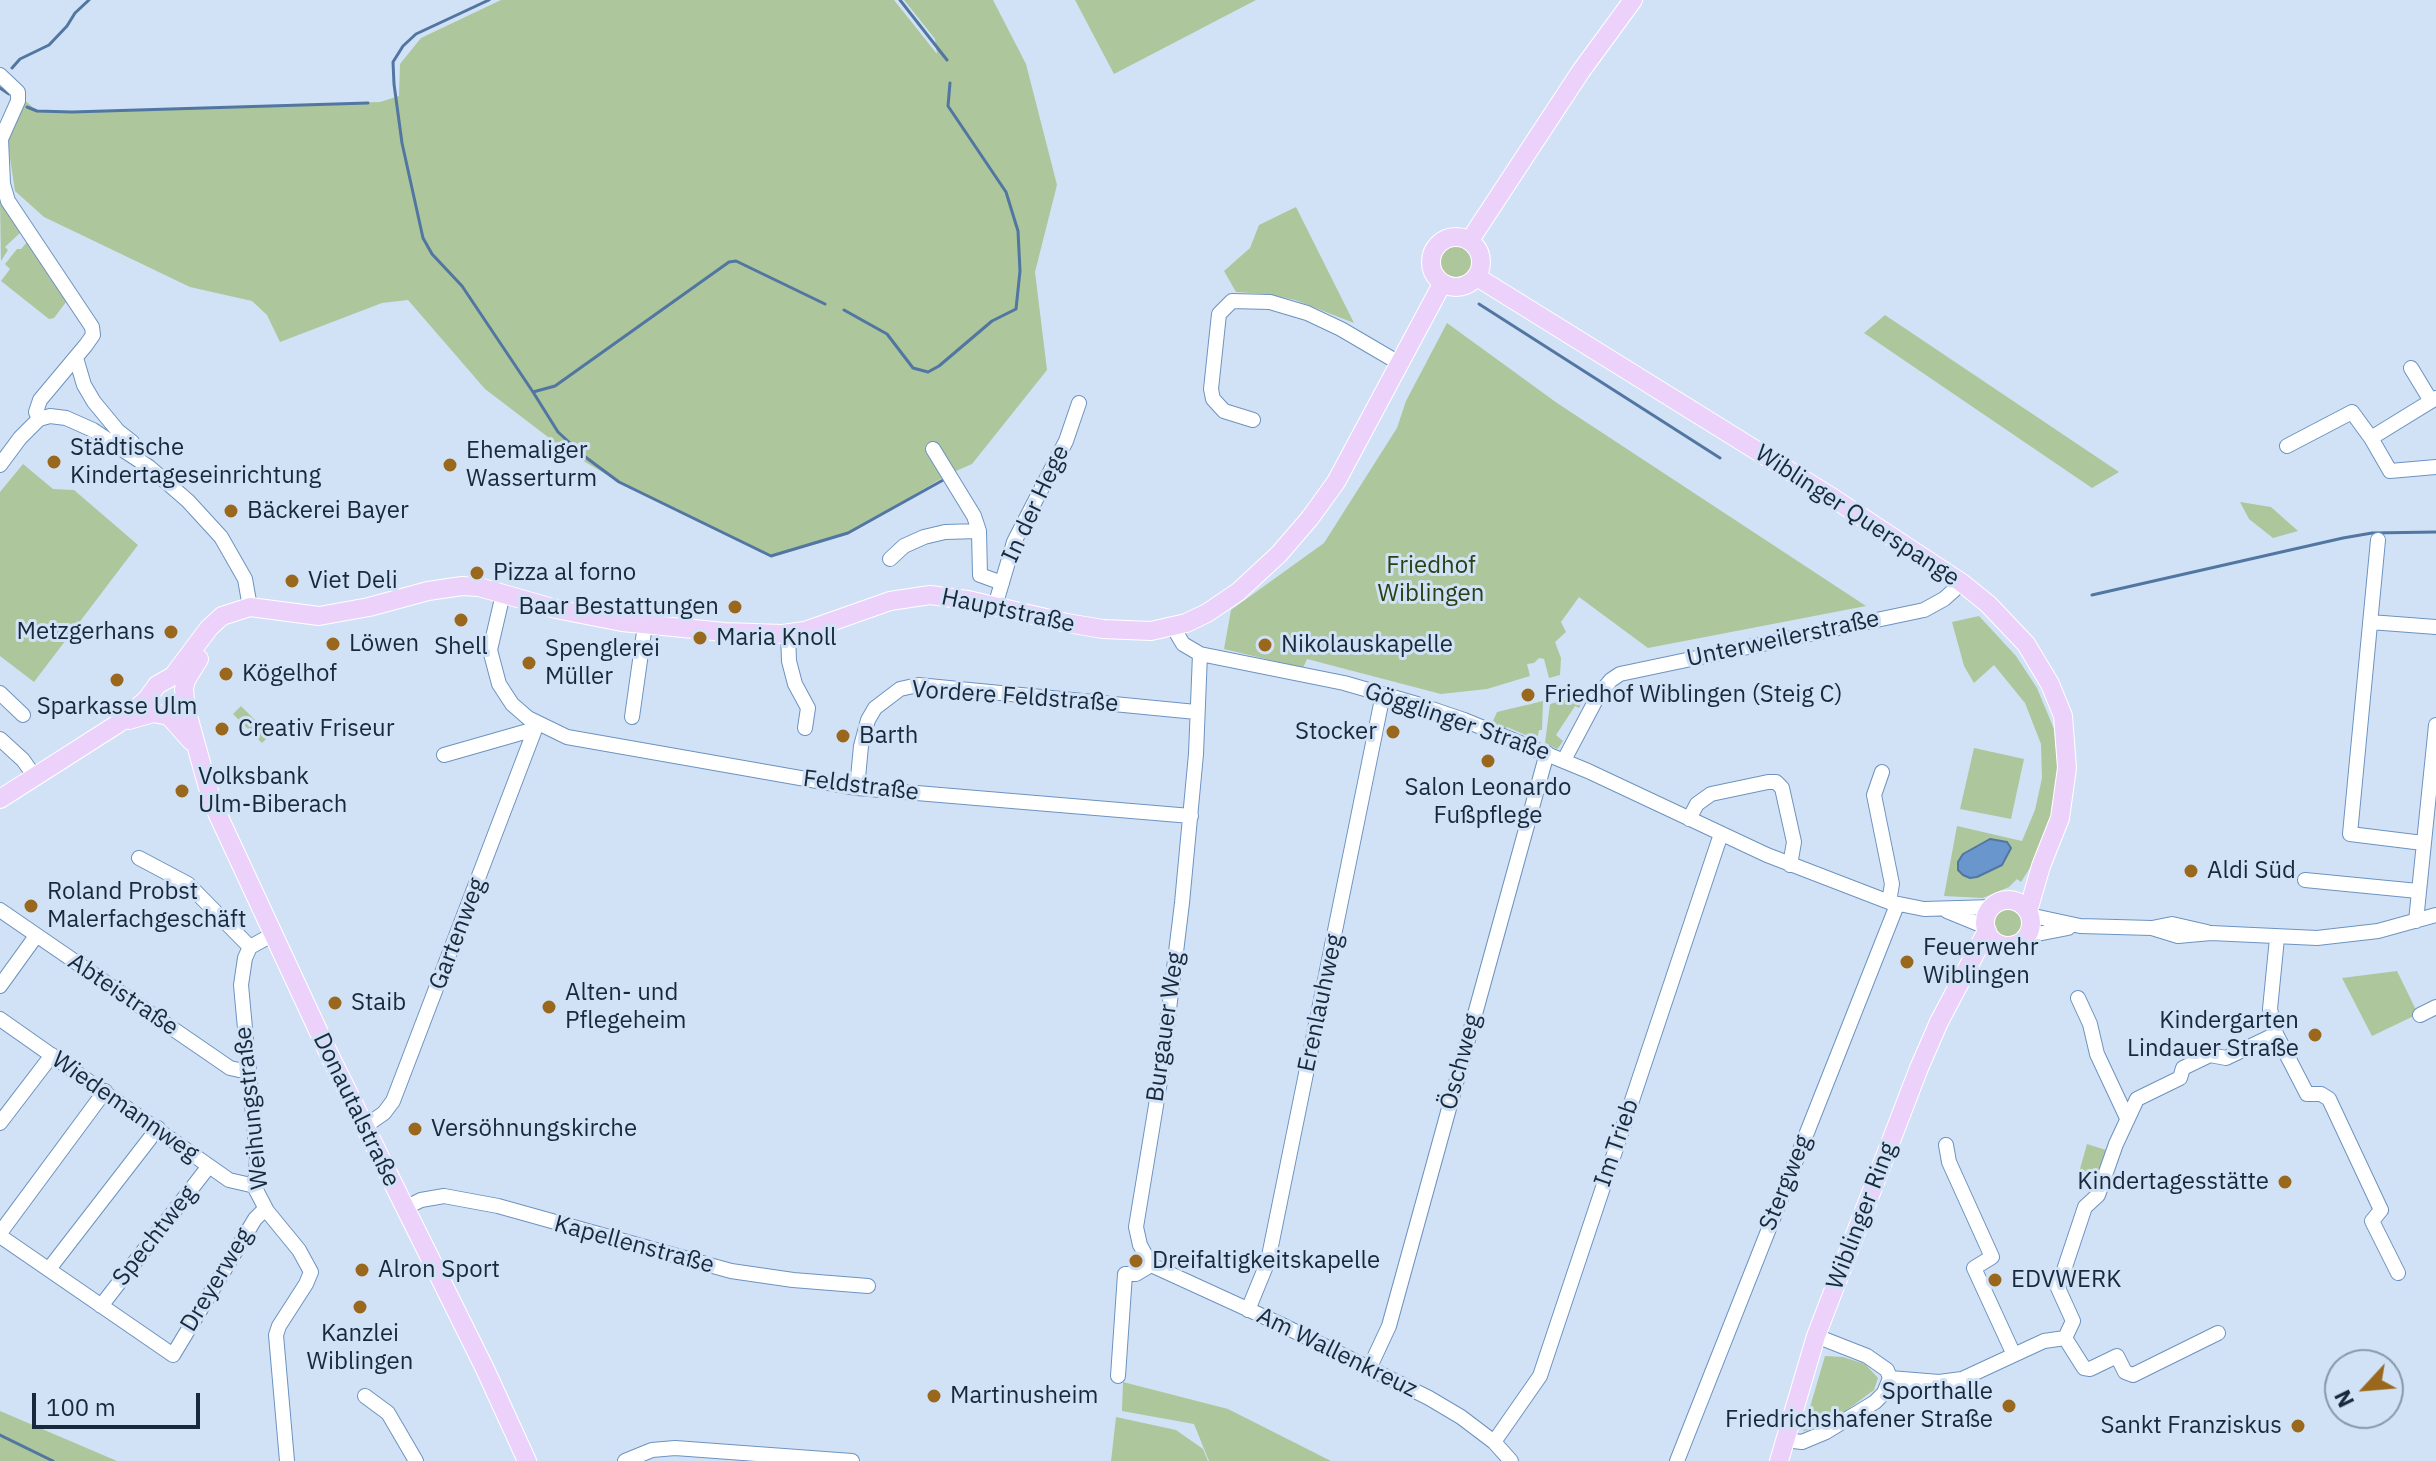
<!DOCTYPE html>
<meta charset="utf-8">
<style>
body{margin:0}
#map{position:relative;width:2436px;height:1461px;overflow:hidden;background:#d2e2f6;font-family:"IBM Plex Sans",sans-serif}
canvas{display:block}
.north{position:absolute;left:2324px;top:1349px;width:80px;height:80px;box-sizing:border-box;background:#d2e2f6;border:2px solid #8898ac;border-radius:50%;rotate:244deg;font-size:22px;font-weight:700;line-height:32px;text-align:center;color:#19293c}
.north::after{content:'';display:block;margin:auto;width:28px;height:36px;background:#9a681c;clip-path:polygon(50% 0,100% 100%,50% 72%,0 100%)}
.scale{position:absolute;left:32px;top:1393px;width:168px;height:36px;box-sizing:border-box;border:4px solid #19293c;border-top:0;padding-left:10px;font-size:24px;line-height:28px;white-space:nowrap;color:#19293c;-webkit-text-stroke:6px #d2e2f6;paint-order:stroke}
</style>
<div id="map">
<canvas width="2436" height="1461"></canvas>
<div class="north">N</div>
<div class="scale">100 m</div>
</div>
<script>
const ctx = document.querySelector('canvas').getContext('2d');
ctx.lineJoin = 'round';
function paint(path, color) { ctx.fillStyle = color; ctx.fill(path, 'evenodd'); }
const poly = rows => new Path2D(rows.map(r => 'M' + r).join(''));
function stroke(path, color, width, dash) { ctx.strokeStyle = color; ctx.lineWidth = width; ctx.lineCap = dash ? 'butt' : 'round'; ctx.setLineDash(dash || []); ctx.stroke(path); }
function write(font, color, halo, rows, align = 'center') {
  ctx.font = font + ' "IBM Plex Sans",sans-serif'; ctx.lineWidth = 6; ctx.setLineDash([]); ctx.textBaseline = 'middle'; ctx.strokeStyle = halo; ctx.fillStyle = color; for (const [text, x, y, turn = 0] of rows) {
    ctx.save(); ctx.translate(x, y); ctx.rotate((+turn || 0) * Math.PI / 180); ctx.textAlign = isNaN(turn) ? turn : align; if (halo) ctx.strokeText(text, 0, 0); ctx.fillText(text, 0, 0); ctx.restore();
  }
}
const green = poly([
 [501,0,894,0,937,54,935,39,904,0,993,0,1026,64,1057,185,1035,272,1047,370,972,464,949,474,851,532,820,543,771,556,619,482,565,450,485,389,408,300,382,303,280,342,267,315,252,301,190,287,44,217,15,191,7,138,21,97,36,110,72,112,380,102,399,96,400,64,421,38],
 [1075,0,1256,0,1114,74],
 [0,200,22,231,5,247,8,250,1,261],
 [1296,207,1354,323,1295,300,1266,294,1236,292,1224,271,1250,248,1259,225],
 '1431 262a25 25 0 1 1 50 0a25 25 0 1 1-50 0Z',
 [28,241,69,298,54,318,49,319,1,281,10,269,5,264,17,249,21,249],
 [1885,315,2119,472,2092,488,1864,333],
 [1447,323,1557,403,1866,606,1648,648,1579,597,1561,622,1566,632,1555,642,1561,658,1560,675,1549,678,1544,659,1539,658,1534,663,1527,664,1530,676,1487,689,1441,694,1307,659,1303,668,1224,649,1231,610,1324,543,1397,428,1406,401],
 [23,464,53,489,74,490,138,545,34,682,0,656,0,492],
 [2240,502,2271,507,2298,531,2273,538,2249,519],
 [1979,616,2016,656,2037,688,2054,729,2058,773,2052,819,2033,863,2021,882,2017,879,2009,887,1983,898,1944,896,1957,826,2022,841,2035,810,2042,778,2041,744,2025,703,1994,665,1974,683,1964,666,1952,622],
 [1590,693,1589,700,1585,698,1579,708,1575,706,1556,735,1563,741,1559,747,1557,749,1545,743,1550,704],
 [1543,701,1542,730,1539,730,1537,740,1507,727,1504,730,1492,723,1497,712],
 [241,706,270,735,262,743,233,714],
 [1974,748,2024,759,2011,819,1960,809],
 '1992 924a17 17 0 1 1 34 0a17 17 0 1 1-34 0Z',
 [2397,971,2418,1014,2372,1036,2342,978],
 [2087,1144,2109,1151,2100,1177,2080,1169],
 [1825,1356,1843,1357,1865,1364,1878,1378,1874,1390,1840,1415,1815,1429,1803,1431],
 [1123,1382,1228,1409,1331,1461,1209,1461,1194,1424,1122,1411],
 [0,1411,117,1461,0,1461],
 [1116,1417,1176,1430,1203,1449,1208,1461,1111,1461]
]);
const water = poly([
 [1990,839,2007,842,2011,848,2002,865,1977,877,1970,878,1963,875,1958,870,1958,862,1963,854,1990,839]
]);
const stream = poly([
 [489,0,416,34,403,46,393,62,394,84,402,143,423,238,432,254,462,286,533,392,555,386,729,262,736,261,825,304],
 [900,0,947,60],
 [12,68,20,59,49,45,67,26,75,13,89,0],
 [0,88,9,94],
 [27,107,37,111,72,112,368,103],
 [1479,304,1720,458],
 [844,310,887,334,913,368,928,372,939,366,992,321,1016,309,1020,271,1018,231,1006,192,948,106,950,83],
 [533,392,558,432,584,456,619,482,771,556,848,533,945,479],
 [2092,595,2343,538,2372,533,2436,532],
 [0,1435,53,1461]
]);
const minor = poly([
 [0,75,18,92,18,101,1,139,3,184,8,201,92,327,93,335,86,345,40,400,36,412,39,419],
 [76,358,84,385,94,402,118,431,132,442,139,459],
 [2411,368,2431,401],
 [2436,398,2371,438,2390,471,2436,467],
 [1253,420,1224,411,1213,399,1211,389,1219,314,1232,301,1270,302,1307,313,1341,329,1399,363],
 [2287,446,2352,412,2371,438],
 [933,449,974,516,979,531,980,575,1002,583],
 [0,465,20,438,39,419,50,416,66,418,93,430,149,467,188,501,221,537,245,579,250,607],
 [2378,540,2350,834,2423,843],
 [890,559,904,546,924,537,945,532,979,531],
 [503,594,490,650,499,684,512,704,528,718,567,737,857,788,1191,816],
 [995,606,1014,542,1066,441,1079,403],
 [2370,622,2436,627],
 [1173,627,1183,644,1200,654,1344,683,1417,704,1464,720,1588,771,1767,855,1889,902,1924,909,1993,907],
 [788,633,789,661,795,684,808,708,805,728],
 [0,693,23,715],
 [632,717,645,625],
 [0,739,23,760,35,777],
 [444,755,535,729],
 [1564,760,1599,694,1611,680,1620,674,1924,610,1944,599,1962,583],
 [1882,772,1874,795,1892,884,1889,902],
 [857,788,861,746,868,720,875,708,900,689,918,685,1196,712],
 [1689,819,1697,804,1711,794,1768,782,1776,782,1782,788,1794,842,1790,865],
 [139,858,188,884,250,947],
 [2305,880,2418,891],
 [0,910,230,1068,248,1072],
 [1947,911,1986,927],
 [2029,915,2080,926,2152,928,2172,924,2207,932],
 [2416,921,2436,725],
 [2152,928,2178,936,2211,933,2317,938,2378,931,2436,915],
 [272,935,250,947,245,958,241,985,257,1158,255,1188,267,1211,299,1250,311,1272,306,1284,279,1326,276,1335,287,1461],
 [2027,936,2068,928],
 [2277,938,2270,1009,2276,1034,2307,1094,2321,1094,2329,1099,2381,1210,2372,1221,2398,1273],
 [0,986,36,936],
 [2078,998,2090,1024,2097,1054,2127,1118],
 [2420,1015,2436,1007],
 [0,1019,229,1180,255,1186],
 [0,1123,52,1055],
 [364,1127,384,1113,393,1101,537,724],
 [1946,1145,1949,1162,1992,1257,1974,1268,2014,1355],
 [405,1208,421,1200,444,1196,498,1206,731,1271,793,1280,868,1286],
 [0,1233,105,1091],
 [0,1236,173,1355,255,1219,265,1209],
 [1151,1265,1280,1324,1429,1398,1461,1417,1494,1442,1511,1461],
 [49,1269,158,1128],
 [101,1306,209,1166],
 [1248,1310,1268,1261,1383,694],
 [1816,1336,1867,1356,1887,1370,1890,1378],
 [2065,1338,2073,1321,2058,1288,2085,1207,2098,1195,2116,1144,2137,1099,2180,1078,2183,1068,2210,1055,2226,1058,2276,1034],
 [2065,1338,2084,1368,2090,1369,2117,1356,2125,1372,2133,1375,2218,1333],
 [1369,1369,1389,1326,1547,753],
 [1118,1376,1125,1274,1136,1274,1151,1265,1140,1245,1136,1227,1161,1075,1182,903,1196,754,1200,654],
 [1890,1378,1939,1382,1962,1379,2044,1341,2065,1338],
 [365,1396,388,1413,416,1461],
 [1784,1440,1802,1442,1826,1432,1875,1402,1884,1393,1890,1378],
 [1494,1442,1540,1376,1721,834],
 [625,1461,652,1450,675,1448,852,1461],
 [1677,1461,1897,905]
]);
const major = poly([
 '1431 262a25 25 0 1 1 50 0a25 25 0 1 1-50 0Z',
 [1470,240,1581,71,1633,0],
 [1477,277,1833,498,1962,583,1988,604,2026,644,2050,684,2063,716,2067,768,2060,818,2041,866,2028,911],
 [199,659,186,680,184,689,186,709,212,802,328,1052,485,1369,527,1461],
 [129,720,153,713,169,716,191,741],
 [0,799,119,723,147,699,157,685,173,676,209,628,222,616,250,607,319,616,369,607,428,591,462,586,479,587,556,609,622,622,724,632,782,634,805,631,890,601,930,595,968,600,1067,623,1103,629,1151,631,1186,623,1207,613,1238,592,1279,554,1310,518,1336,482,1442,284],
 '1985 923a23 23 0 1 1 46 0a23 23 0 1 1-46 0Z',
 [1779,1461,1816,1336,1919,1068,1939,1022,1987,931]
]);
const markers = [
 [54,462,8,"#9a681c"],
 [450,465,8,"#9a681c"],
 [231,511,8,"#9a681c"],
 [477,573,8,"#9a681c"],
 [292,581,8,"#9a681c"],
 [735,607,8,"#9a681c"],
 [461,620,8,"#9a681c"],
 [171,632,8,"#9a681c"],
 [700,638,8,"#9a681c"],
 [333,644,8,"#9a681c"],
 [1265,645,8,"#9a681c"],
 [529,663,8,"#9a681c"],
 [226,674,8,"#9a681c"],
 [117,680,8,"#9a681c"],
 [1528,695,8,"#9a681c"],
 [222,729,8,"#9a681c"],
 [1393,732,8,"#9a681c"],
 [843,736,8,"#9a681c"],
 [1488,761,8,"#9a681c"],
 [182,791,8,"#9a681c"],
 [2191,871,8,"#9a681c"],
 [31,906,8,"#9a681c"],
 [1907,962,8,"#9a681c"],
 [335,1003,8,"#9a681c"],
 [549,1007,8,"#9a681c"],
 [2315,1035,8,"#9a681c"],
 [415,1129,8,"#9a681c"],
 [2285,1182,8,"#9a681c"],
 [1136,1261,8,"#9a681c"],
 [362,1270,8,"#9a681c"],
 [1995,1280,8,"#9a681c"],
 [360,1307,8,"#9a681c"],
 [934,1396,8,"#9a681c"],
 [2009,1406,8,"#9a681c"],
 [2298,1426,8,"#9a681c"]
];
const poiNames = [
 ["Städtische",70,448],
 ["Kindertageseinrichtung",70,476],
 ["Ehemaliger",466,451],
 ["Wasserturm",466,479],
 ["Bäckerei Bayer",247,511],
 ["Pizza al forno",493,573],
 ["Viet Deli",308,581],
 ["Baar Bestattungen",719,607,"right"],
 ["Metzgerhans",155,632,"right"],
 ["Maria Knoll",716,638],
 ["Löwen",349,644],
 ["Nikolauskapelle",1281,645],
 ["Shell",461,647,"center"],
 ["Spenglerei",545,649],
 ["Müller",545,677],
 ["Kögelhof",242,674],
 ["Friedhof Wiblingen (Steig C)",1544,695],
 ["Sparkasse Ulm",117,707,"center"],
 ["Creativ Friseur",238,729],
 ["Stocker",1377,732,"right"],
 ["Barth",859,736],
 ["Volksbank",198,777],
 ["Ulm-Biberach",198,805],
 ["Salon Leonardo",1488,788,"center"],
 ["Fußpflege",1488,816,"center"],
 ["Aldi Süd",2207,871],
 ["Roland Probst",47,892],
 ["Malerfachgeschäft",47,920],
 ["Feuerwehr",1923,948],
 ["Wiblingen",1923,976],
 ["Alten- und",565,993],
 ["Pflegeheim",565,1021],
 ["Staib",351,1003],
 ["Kindergarten",2299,1021,"right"],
 ["Lindauer Straße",2299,1049,"right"],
 ["Versöhnungskirche",431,1129],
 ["Kindertagesstätte",2269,1182,"right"],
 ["Dreifaltigkeitskapelle",1152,1261],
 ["Alron Sport",378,1270],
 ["EDVWERK",2011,1280],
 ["Kanzlei",360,1334,"center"],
 ["Wiblingen",360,1362,"center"],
 ["Sporthalle",1993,1392,"right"],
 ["Friedrichshafener Straße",1993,1420,"right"],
 ["Martinusheim",950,1396],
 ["Sankt Franziskus",2282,1426,"right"]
];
const streetNames = [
 ["In der Hege",1036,504,-65],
 ["Wiblinger Querspange",1857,516,33],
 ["Hauptstraße",1008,611,12],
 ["Unterweilerstraße",1783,639,-12],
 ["Vordere Feldstraße",1015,697,4],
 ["Gögglinger Straße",1457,722,19],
 ["Feldstraße",861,786,7],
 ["Gartenweg",458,934,-69],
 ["Abteistraße",123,995,34],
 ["Erenlauhweg",1321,1003,-78],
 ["Burgauer Weg",1166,1027,-82],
 ["Öschweg",1461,1062,-75],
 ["Wiedemannweg",125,1107,35],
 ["Weihungstraße",252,1108,-96],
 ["Donautalstraße",356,1110,64],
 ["Im Trieb",1617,1143,-71],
 ["Stergweg",1786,1183,-68],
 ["Wiblinger Ring",1862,1216,-69],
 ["Spechtweg",155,1236,-52],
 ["Kapellenstraße",634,1245,15],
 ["Dreyerweg",217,1280,-59],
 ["Am Wallenkreuz",1337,1353,26]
];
const parkNames = [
 ["Friedhof",1431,566],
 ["Wiblingen",1431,594]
];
paint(green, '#adc69b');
paint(water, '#6997cd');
stroke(water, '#5176a2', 2);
stroke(stream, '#5176a2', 3);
stroke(minor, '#6c93c0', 16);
stroke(major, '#fff', 20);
stroke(minor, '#fff', 14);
stroke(major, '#ecd2fb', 18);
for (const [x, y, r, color] of markers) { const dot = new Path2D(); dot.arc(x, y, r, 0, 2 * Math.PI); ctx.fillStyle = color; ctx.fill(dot); stroke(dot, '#d2e2f6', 3); }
write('24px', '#19293c', '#d2e2f6', poiNames, 'left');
write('24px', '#19293c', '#d2e2f6', streetNames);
write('24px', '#294114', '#d2e2f6', parkNames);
</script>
